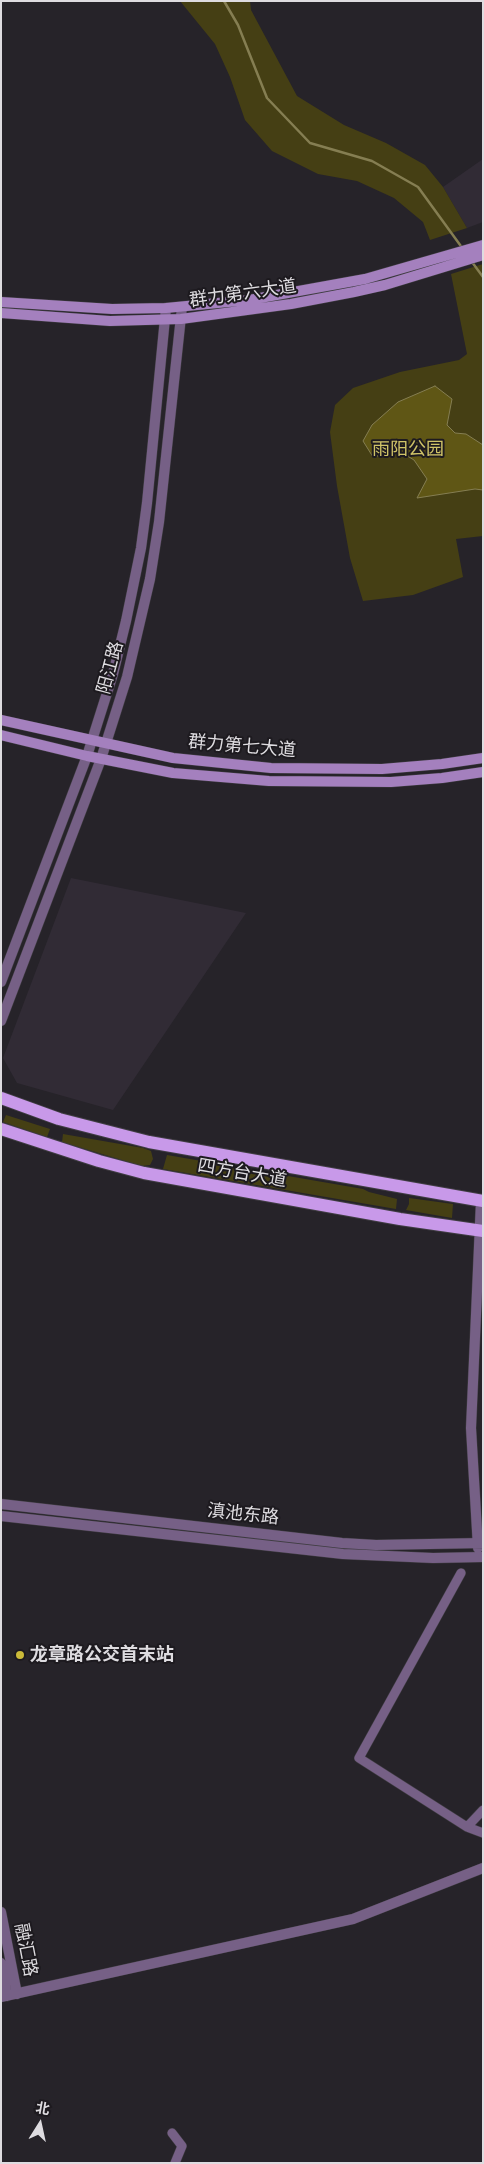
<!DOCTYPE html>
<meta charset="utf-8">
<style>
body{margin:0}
#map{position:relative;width:484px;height:2164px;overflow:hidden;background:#262329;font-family:Signika,"Noto Sans SC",sans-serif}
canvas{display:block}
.frame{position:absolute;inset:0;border:2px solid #dedce0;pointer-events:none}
.north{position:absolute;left:15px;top:2099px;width:50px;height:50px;-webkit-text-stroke:4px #1d1a1f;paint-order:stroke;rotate:10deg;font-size:14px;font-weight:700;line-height:20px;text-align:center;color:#dedce0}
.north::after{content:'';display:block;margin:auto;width:18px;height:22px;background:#dedce0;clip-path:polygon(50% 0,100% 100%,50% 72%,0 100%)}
</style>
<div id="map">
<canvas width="484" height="2164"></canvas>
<div class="frame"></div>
<div class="north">北</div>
</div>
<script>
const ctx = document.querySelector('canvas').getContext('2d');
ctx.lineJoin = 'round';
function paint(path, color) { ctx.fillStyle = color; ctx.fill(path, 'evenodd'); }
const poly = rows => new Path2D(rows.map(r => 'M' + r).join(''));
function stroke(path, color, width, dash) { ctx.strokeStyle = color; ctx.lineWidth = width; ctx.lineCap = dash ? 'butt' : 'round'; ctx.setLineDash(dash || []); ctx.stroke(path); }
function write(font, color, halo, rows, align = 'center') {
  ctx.font = font + ' Signika,"Noto Sans SC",sans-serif'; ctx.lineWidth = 4; ctx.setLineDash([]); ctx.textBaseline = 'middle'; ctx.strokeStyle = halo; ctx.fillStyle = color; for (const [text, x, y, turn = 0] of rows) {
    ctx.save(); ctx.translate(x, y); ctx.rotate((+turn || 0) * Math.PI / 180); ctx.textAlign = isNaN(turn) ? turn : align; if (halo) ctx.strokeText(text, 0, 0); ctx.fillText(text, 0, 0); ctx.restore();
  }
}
const built = poly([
 [483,159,483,222,467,228,443,187],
 [71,878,246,913,113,1110,17,1083,3,1058]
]);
const green = poly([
 [180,1,250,1,251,10,297,96,344,125,386,143,425,165,443,187,467,228,430,240,423,222,394,198,357,181,318,174,272,151,245,120,230,77,215,44],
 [483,264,483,536,456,539,463,577,413,595,363,601,350,558,337,486,330,432,335,405,353,388,400,372,459,360,467,354,451,274],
 [6,1115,50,1129,47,1137,3,1122],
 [63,1134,143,1148,151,1151,153,1159,150,1165,142,1166,62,1142],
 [167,1155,363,1189,369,1192,397,1199,396,1209,163,1169],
 [409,1198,453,1204,452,1218,406,1210,409,1204]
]);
const water = poly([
 [435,386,452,399,447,425,455,433,466,434,483,445,483,490,475,489,417,498,427,479,414,460,399,451,373,457,363,441,372,425,398,402,435,386]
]);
const stream = poly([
 [224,1,238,25,267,98,310,143,372,161,418,187,463,249],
 [472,262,483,277]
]);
const minor = poly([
 [461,1573,359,1758,467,1827,483,1833],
 [467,1827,483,1810],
 [172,2133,182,2146,175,2163]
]);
const tertiary = poly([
 [1,982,87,756,113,674,126,621,141,548,147,503,166,308],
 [1,1021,101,759,127,677,150,579,159,522,182,307],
 [1,1504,342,1543,376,1545,483,1543],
 [1,1516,343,1554,433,1558,483,1557],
 [478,1548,471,1428,481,1201],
 [1,1912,17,1994],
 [1,1963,7,1996],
 [1,1997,353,1919,483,1868]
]);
const secondary = poly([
 [1,302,112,309,166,308,249,300,365,279,483,245],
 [1,313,110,321,181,319,291,304,354,292,385,285,483,255],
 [1,720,173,758,271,768,382,769,442,764,483,758],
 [1,735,87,756,173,773,269,781,391,782,442,778,483,772]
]);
const primary = poly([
 [1,1098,59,1119,149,1142,483,1201],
 [1,1129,99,1161,144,1173,400,1219,483,1231]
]);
const markers = [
 [20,1655,5,"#cbba39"]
];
const streetNames = [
 ["群力第六大道",243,294,-8],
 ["阳江路",111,668,-75],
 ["群力第七大道",242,747,5],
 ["四方台大道",242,1174,10],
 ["滇池东路",243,1515,6],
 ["融汇路",25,1950,79]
];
const parkNames = [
 ["雨阳公园",408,450]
];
const poiNames = [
 ["龙章路公交首末站",30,1655]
];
paint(built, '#312b35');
paint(green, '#453f14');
paint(water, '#5f5615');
stroke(water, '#857e52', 1);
stroke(stream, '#857e52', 2.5);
stroke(minor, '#403d43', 10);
stroke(tertiary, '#403d43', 11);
stroke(secondary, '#403d43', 11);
stroke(primary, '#403d43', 14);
stroke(minor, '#766086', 9);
stroke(tertiary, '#766086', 10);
stroke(secondary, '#a480be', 10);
stroke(primary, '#c899e9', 12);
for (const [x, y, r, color] of markers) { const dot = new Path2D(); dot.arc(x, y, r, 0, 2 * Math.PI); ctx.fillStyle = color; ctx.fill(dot); stroke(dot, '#1d1a1f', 2); }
write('18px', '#dedce0', '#1d1a1f', streetNames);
write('18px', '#cfc368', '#1d1a1f', parkNames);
write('bold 18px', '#dedce0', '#1d1a1f', poiNames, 'left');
</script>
